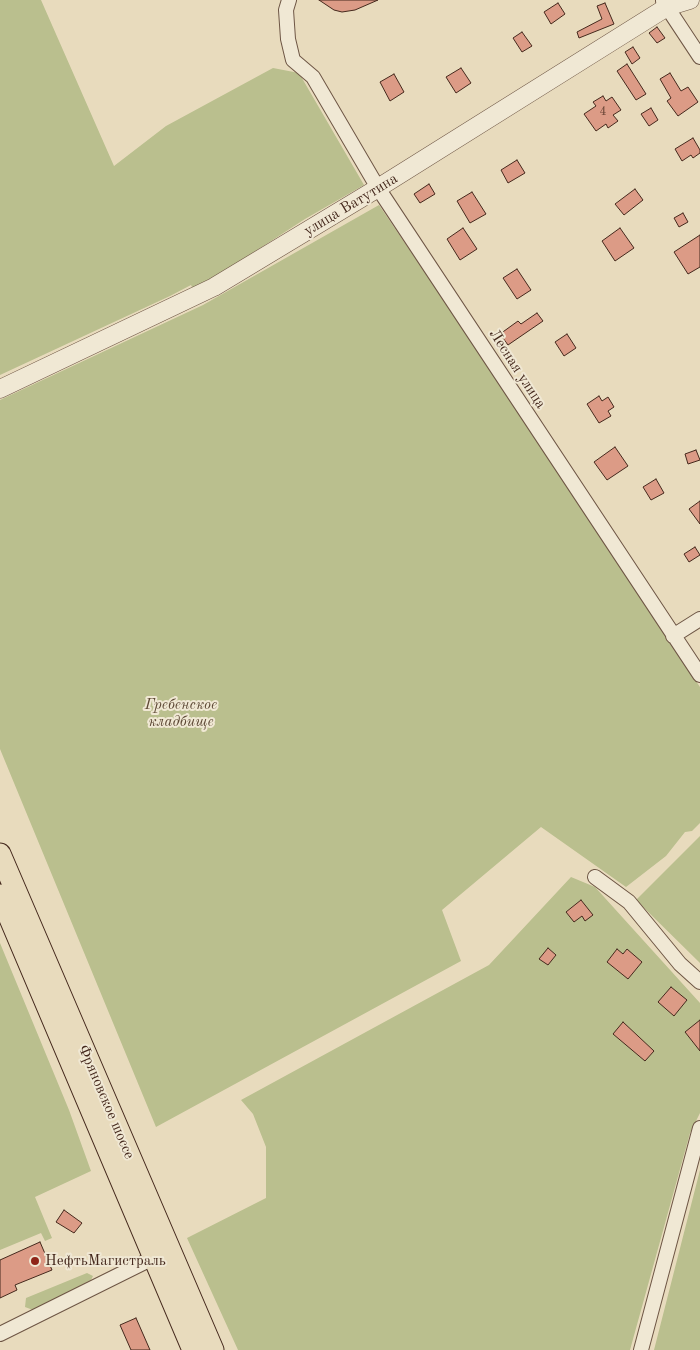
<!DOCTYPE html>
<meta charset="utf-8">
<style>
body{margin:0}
canvas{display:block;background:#e8dbbd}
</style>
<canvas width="700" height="1350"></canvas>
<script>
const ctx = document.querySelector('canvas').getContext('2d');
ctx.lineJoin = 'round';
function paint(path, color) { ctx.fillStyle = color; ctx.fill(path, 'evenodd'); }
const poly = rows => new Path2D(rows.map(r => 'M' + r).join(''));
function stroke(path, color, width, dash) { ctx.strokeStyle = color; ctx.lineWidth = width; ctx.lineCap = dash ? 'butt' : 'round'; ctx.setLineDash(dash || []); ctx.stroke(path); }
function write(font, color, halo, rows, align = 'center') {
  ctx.font = font + ' "Old Standard TT",serif'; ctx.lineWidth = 4; ctx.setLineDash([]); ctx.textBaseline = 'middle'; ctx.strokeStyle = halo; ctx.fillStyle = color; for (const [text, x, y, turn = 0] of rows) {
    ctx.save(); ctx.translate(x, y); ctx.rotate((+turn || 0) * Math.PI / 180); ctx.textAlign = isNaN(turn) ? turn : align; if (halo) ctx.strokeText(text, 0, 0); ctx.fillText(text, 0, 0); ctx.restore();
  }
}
const green = poly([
 [0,0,41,0,114,166,166,126,273,68,299,73,364,185,305,219,194,291,191,285,170,296,0,375],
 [379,205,541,443,539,445,646,606,652,608,665,635,700,687,700,823,692,831,685,832,666,856,626,887,541,827,442,910,461,961,156,1127,0,749,0,400,203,305],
 [700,836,700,963,636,900],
 [571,877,595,887,700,1003,700,1113,690,1133,630,1350,238,1350,187,1238,266,1198,266,1147,253,1114,241,1100,489,965],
 [0,943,69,1110,91,1171,35,1197,52,1238,45,1241,41,1233,0,1250],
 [700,1170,700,1350,654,1350],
 [87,1273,93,1276,91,1280,33,1310,25,1307,26,1298]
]);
const building = poly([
 [319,0,378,0,355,10,342,12,334,10,319,0],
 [558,3,565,14,551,24,544,12,558,3],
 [605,3,614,24,579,38,577,32,602,19,597,6,605,3],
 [657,27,665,38,657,43,649,33,657,27],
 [522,32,532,46,522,52,513,38,522,32],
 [633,47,640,58,632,64,625,52,633,47],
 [627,64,646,94,636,100,617,71,627,64],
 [461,68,471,83,456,93,446,77,461,68],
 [670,73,681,91,688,87,698,102,678,116,667,101,671,98,660,79,670,73],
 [394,74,404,92,390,101,380,82,394,74],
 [603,96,606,101,612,97,621,110,613,115,618,121,608,128,606,124,596,131,584,114,596,106,593,102,603,96],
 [651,108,658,120,649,126,641,114,651,108],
 [693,138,700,150,700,153,693,158,691,155,682,161,675,149,693,138],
 [517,160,525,173,508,183,501,170,517,160],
 [429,184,435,194,420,203,414,194,429,184],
 [635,189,643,200,624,215,615,204,635,189],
 [472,192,486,214,470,223,457,201,472,192],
 [683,213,688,222,679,227,674,218,683,213],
 [463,228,477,249,460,260,447,239,463,228],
 [620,228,634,248,615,261,602,241,620,228],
 [700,235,700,267,688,274,674,252,700,235],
 [517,269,531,290,517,299,503,278,517,269],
 [537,313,543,321,508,345,500,334,518,321,521,324,537,313],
 [567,334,576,348,564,356,555,342,567,334],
 [599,396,602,401,608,397,614,407,608,411,611,416,599,423,587,404,599,396],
 [615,447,628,466,607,480,594,462,615,447],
 [696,450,700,460,688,464,685,454,696,450],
 [656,479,664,493,651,500,643,487,656,479],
 [700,501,700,524,689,509,700,501],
 [695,547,700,555,689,562,684,554,695,547],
 [581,900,593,915,585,921,582,916,574,922,566,912,581,900],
 [548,948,556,955,548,965,539,959,548,948],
 [617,949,623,954,627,949,642,962,628,979,607,962,617,949],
 [671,987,687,1000,674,1016,658,1002,671,987],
 [700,1020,700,1051,685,1032,700,1020],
 [623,1022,654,1051,645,1061,613,1034,623,1022],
 [64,1210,82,1223,74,1233,56,1222,64,1210],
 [40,1242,52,1270,15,1285,17,1290,0,1298,0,1260,40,1242],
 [136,1318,150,1350,131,1350,120,1325,136,1318]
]);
const minor = poly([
 [289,0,286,10,288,39,293,60,313,77,378,188,700,675],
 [663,1,700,57],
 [673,636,700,619],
 [595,877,629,902,680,964,700,982],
 [0,1334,153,1258],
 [641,1350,700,1128]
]);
const tertiary = poly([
 [0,389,214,287,378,188,667,7,690,0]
]);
const primary = poly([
 [0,854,213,1350],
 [0,895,193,1350]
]);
const markers = [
 [35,1261,5,"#8f2418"]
];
const numberNames = [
 ["4",603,112]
];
const streetNames = [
 ["улица Ватутина",351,205,-31],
 ["Лесная улица",517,369,57],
 ["Фряновское шоссе",106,1102,67]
];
const parkNames = [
 ["Гребенское",181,705],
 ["кладбище",181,722]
];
const poiNames = [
 ["НефтьМагистраль",45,1261]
];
paint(green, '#babf8e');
paint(building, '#dc9b86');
stroke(building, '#45291d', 1);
stroke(minor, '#6e5645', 16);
stroke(tertiary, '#6e5645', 19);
stroke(primary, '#45291d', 23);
stroke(minor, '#f0e8d4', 14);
stroke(tertiary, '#f0e8d4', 18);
stroke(primary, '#e8dbbd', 21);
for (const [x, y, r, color] of markers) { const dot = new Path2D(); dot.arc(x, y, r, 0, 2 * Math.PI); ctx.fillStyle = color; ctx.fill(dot); stroke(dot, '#f0e8d4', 2); }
write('12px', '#6b4637', null, numberNames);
write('15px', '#45291d', '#f0e8d4', streetNames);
write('italic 15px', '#5c4734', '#f0e8d4', parkNames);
write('15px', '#45291d', '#f0e8d4', poiNames, 'left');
</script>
